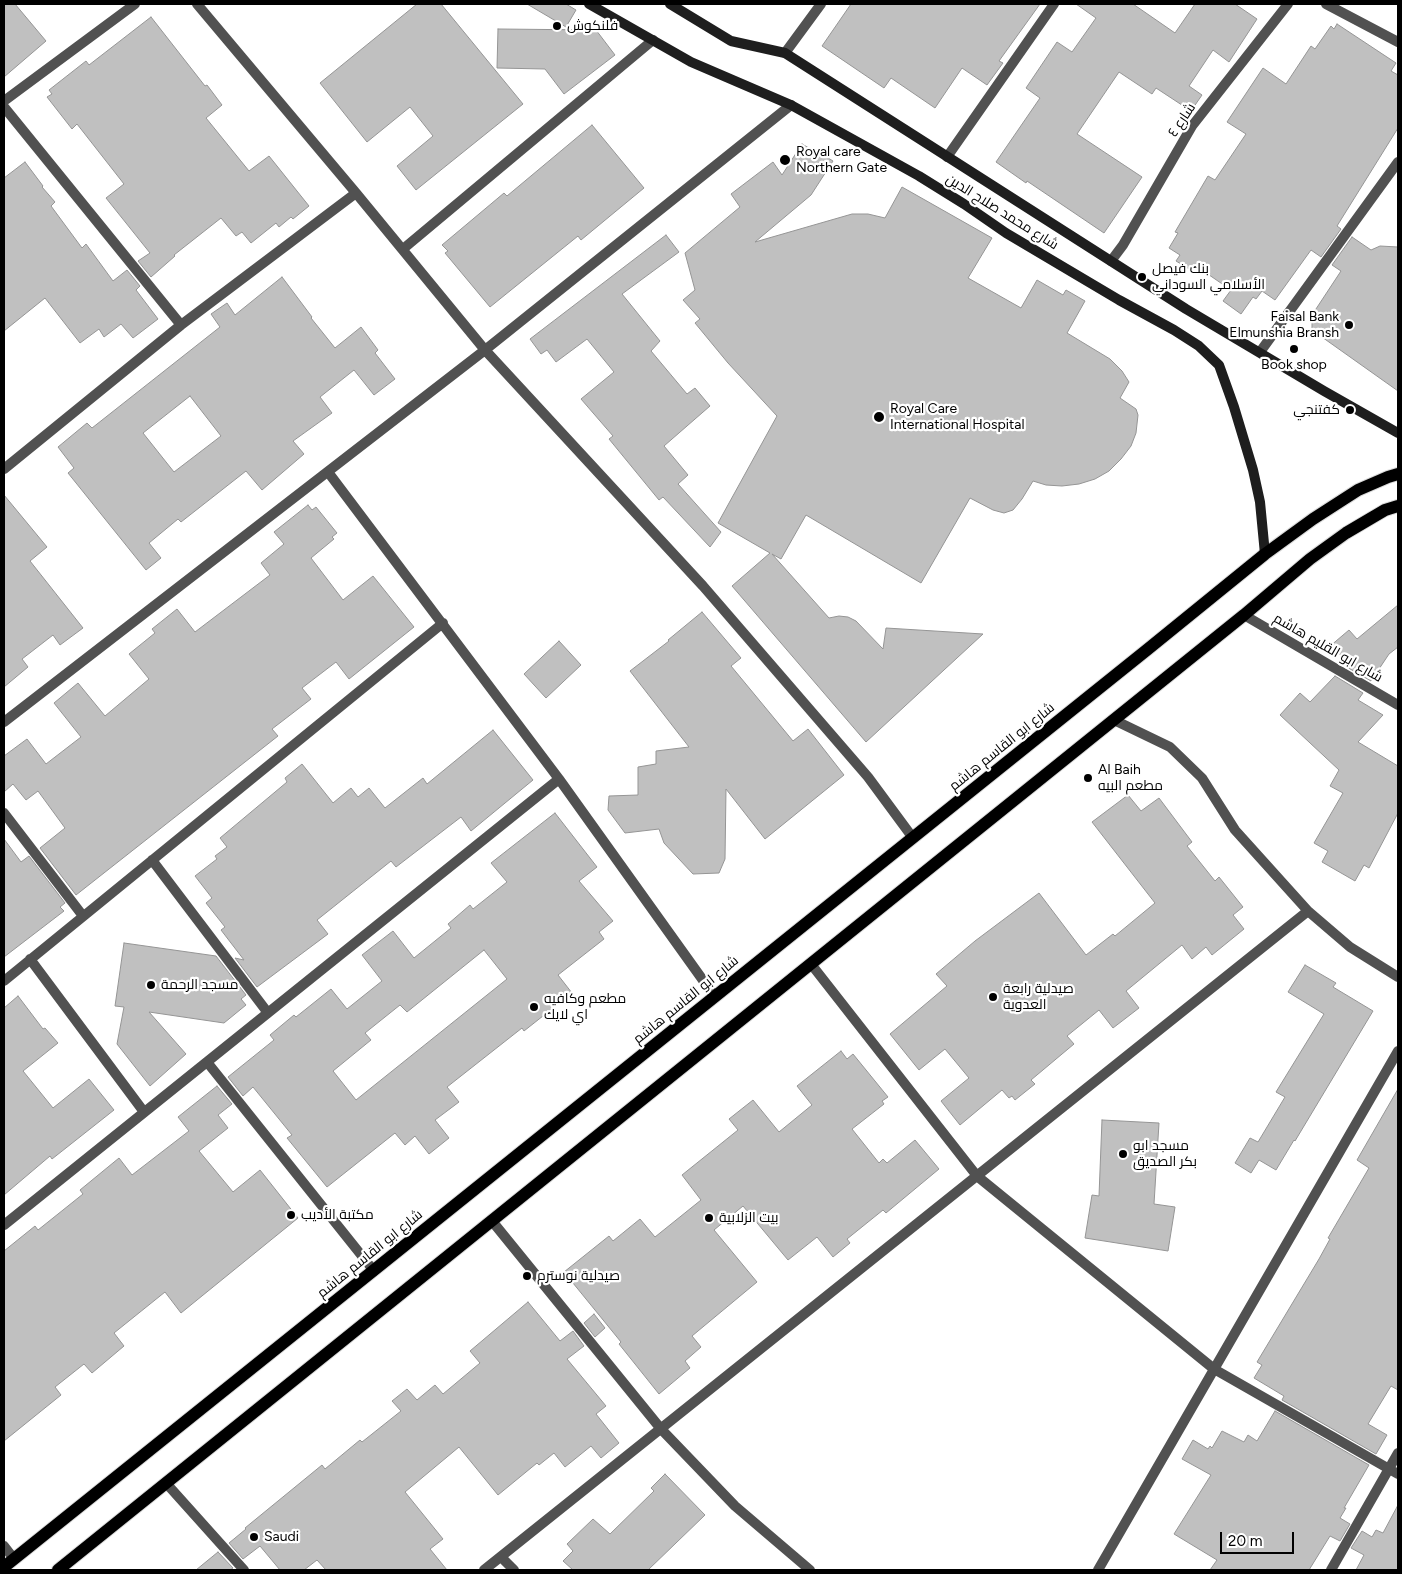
<!DOCTYPE html>
<meta charset="utf-8">
<style>
body{margin:0}
#map{position:relative;width:1402px;height:1574px;overflow:hidden;background:#fff;font-family:Figtree,sans-serif}
canvas{display:block}
.frame{position:absolute;inset:0;border:5px solid #000;pointer-events:none}
.scale{position:absolute;left:1220px;top:1532px;width:74px;height:22px;box-sizing:border-box;border:2px solid #000;border-top:0;padding-left:6px;font-size:15px;line-height:18px;white-space:nowrap;color:#000;-webkit-text-stroke:4px #fff;paint-order:stroke}
</style>
<div id="map">
<canvas width="1402" height="1574"></canvas>
<div class="frame"></div>
<div class="scale">20 m</div>
</div>
<script>
const ctx = document.querySelector('canvas').getContext('2d');
ctx.lineJoin = 'round';
function paint(path, color) { ctx.fillStyle = color; ctx.fill(path, 'evenodd'); }
const poly = rows => new Path2D(rows.map(r => 'M' + r).join(''));
function stroke(path, color, width, dash) { ctx.strokeStyle = color; ctx.lineWidth = width; ctx.lineCap = dash ? 'butt' : 'round'; ctx.setLineDash(dash || []); ctx.stroke(path); }
function write(font, color, halo, rows, align = 'center') {
  ctx.font = font + ' Figtree,Cairo,sans-serif'; ctx.lineWidth = 4.5; ctx.setLineDash([]); ctx.textBaseline = 'middle'; ctx.strokeStyle = halo; ctx.fillStyle = color; for (const [text, x, y, turn = 0] of rows) {
    ctx.save(); ctx.translate(x, y); ctx.rotate((+turn || 0) * Math.PI / 180); ctx.textAlign = isNaN(turn) ? turn : align; if (halo) ctx.strokeText(text, 0, 0); ctx.fillText(text, 0, 0); ctx.restore();
  }
}
const building = poly([
 [4,4,15,4,46,41,4,77,4,4],
 [417,4,441,4,523,104,416,190,397,166,433,136,410,107,367,142,320,83,417,4],
 [527,4,566,4,576,10,566,27,527,4],
 [851,4,1040,4,999,61,1003,63,987,85,962,68,935,108,891,78,884,88,822,46,851,4],
 [1076,4,1133,4,1175,33,1195,4,1235,4,1257,19,1229,62,1213,50,1189,86,1202,95,1191,111,1156,88,1152,94,1119,72,1077,134,1142,177,1104,233,1027,181,1026,183,996,162,1040,98,1026,88,1057,42,1072,52,1096,18,1076,4],
 [151,17,205,86,207,85,222,105,206,118,249,171,269,156,309,206,293,219,291,217,279,227,276,223,251,243,242,232,236,236,221,218,174,255,175,256,151,277,138,261,150,253,106,198,124,184,77,124,72,129,47,97,52,94,49,90,86,61,89,65,151,17],
 [1337,24,1396,63,1391,71,1398,75,1398,128,1337,226,1341,229,1321,257,1311,250,1275,300,1262,291,1256,299,1253,297,1241,314,1223,301,1231,290,1199,268,1196,273,1176,261,1180,255,1169,248,1178,233,1175,232,1208,176,1215,180,1246,134,1227,122,1263,68,1286,84,1311,46,1315,49,1331,26,1334,29,1337,24],
 [498,29,596,30,615,55,564,94,545,69,497,68,498,29],
 [592,125,644,188,581,240,578,236,490,307,445,253,448,251,442,245,504,193,507,196,592,125],
 [802,144,814,151,815,150,833,161,811,195,755,242,852,214,868,214,885,218,902,187,992,238,968,278,1021,308,1037,280,1063,295,1066,290,1085,301,1067,333,1110,359,1122,371,1129,382,1120,398,1136,409,1138,415,1136,433,1131,446,1121,459,1109,471,1095,479,1079,484,1062,486,1046,485,1033,481,1022,499,1013,510,1004,513,993,510,970,498,921,583,806,515,781,559,772,554,829,618,839,616,848,617,856,621,883,649,886,628,983,634,866,742,732,586,770,553,718,523,777,416,728,363,695,323,700,319,683,300,695,290,685,253,740,207,731,194,773,162,782,175,802,144],
 [25,162,43,186,42,187,55,202,51,206,82,248,86,244,113,281,127,270,140,286,136,290,158,319,133,338,121,324,104,337,99,329,80,343,45,298,4,331,4,178,25,162],
 [666,235,679,252,622,294,660,341,651,351,687,394,695,388,710,406,664,446,688,475,678,484,721,532,710,547,663,497,659,500,609,439,613,436,581,399,614,372,587,339,556,362,547,350,541,354,530,339,666,235],
 [1352,237,1371,250,1380,246,1398,247,1398,391,1312,330,1312,315,1341,271,1332,265,1352,237],
 [282,277,312,317,311,318,335,348,361,327,378,350,375,353,395,379,374,395,354,370,320,397,332,413,293,441,304,454,262,490,246,471,181,522,178,519,149,543,161,558,146,570,68,473,74,468,58,447,87,423,92,428,220,327,211,314,227,303,235,315,282,277],
 [190,396,221,436,174,472,143,433,190,396],
 [4,495,47,547,30,561,83,628,60,645,53,635,22,659,28,667,4,687,4,495],
 [308,505,312,510,316,507,337,533,332,537,334,539,311,558,343,600,373,576,414,627,349,679,336,662,302,688,311,699,272,729,278,736,76,895,40,848,65,828,38,791,26,800,13,784,4,792,4,756,27,739,46,764,81,737,54,703,78,683,105,716,149,679,129,654,155,633,152,629,177,609,195,632,270,575,261,563,284,544,274,532,308,505],
 [1398,605,1398,647,1389,654,1371,681,1345,666,1350,661,1329,647,1349,630,1357,639,1398,605],
 [702,612,741,658,731,666,793,741,808,729,844,775,765,839,726,789,725,859,719,873,693,874,664,843,659,829,625,833,608,810,609,796,638,795,638,767,656,764,656,751,689,747,630,671,669,641,668,640,702,612],
 [559,641,581,665,546,698,524,674,559,641],
 [1335,676,1363,693,1358,700,1383,715,1358,742,1398,766,1398,813,1369,868,1364,865,1355,881,1322,862,1328,851,1314,843,1343,793,1330,786,1339,770,1280,715,1300,693,1310,702,1335,676],
 [493,730,533,780,471,831,461,817,396,867,391,861,317,920,328,934,257,987,235,958,244,960,221,930,225,927,206,903,212,898,195,876,217,859,215,856,227,847,220,838,287,782,285,778,302,764,333,803,351,788,358,797,369,788,385,808,423,778,427,784,493,730],
 [1128,795,1141,811,1159,798,1192,842,1187,846,1215,881,1219,877,1243,907,1233,915,1244,929,1212,955,1206,947,1192,959,1182,945,1126,991,1139,1008,1113,1028,1099,1010,1067,1036,1074,1044,1031,1080,1035,1084,1015,1100,1012,1096,1009,1098,1002,1090,960,1125,941,1101,969,1078,945,1049,919,1070,890,1034,947,986,936,974,975,941,1039,893,1086,955,1113,934,1115,936,1155,903,1092,822,1128,795],
 [555,813,597,867,579,881,613,921,599,932,604,939,558,975,572,993,524,1031,522,1028,447,1087,459,1102,435,1120,449,1138,429,1154,415,1136,405,1145,395,1133,327,1187,287,1138,292,1135,253,1087,243,1096,228,1077,274,1040,270,1035,294,1015,296,1017,331,989,347,1009,382,981,362,955,393,931,414,958,451,928,448,924,470,905,473,909,507,882,491,863,555,813],
 [484,950,507,979,356,1100,333,1071,371,1040,365,1033,400,1005,407,1012,484,950],
 [4,839,21,862,29,856,65,903,60,907,64,911,4,957,4,839],
 [124,943,216,956,246,995,241,999,246,1005,224,1023,149,1012,186,1054,150,1086,117,1044,124,1007,115,1006,124,943],
 [1305,965,1336,983,1333,987,1373,1011,1295,1141,1294,1140,1276,1170,1259,1160,1251,1173,1235,1163,1250,1138,1258,1142,1285,1097,1276,1092,1324,1014,1288,992,1305,965],
 [18,996,43,1029,45,1028,58,1043,23,1071,53,1108,89,1079,114,1110,52,1159,50,1156,4,1195,4,1008,18,996],
 [841,1051,847,1059,853,1054,888,1097,882,1101,884,1104,852,1129,879,1163,883,1159,887,1163,915,1140,939,1169,886,1213,883,1210,847,1239,850,1243,833,1257,817,1237,788,1260,743,1206,714,1230,757,1282,692,1336,701,1347,685,1361,690,1368,659,1394,619,1344,621,1342,564,1272,609,1236,613,1241,640,1219,655,1237,701,1200,682,1175,738,1130,729,1119,753,1100,779,1132,812,1105,797,1086,841,1051],
 [217,1086,232,1104,218,1115,228,1128,199,1151,233,1192,260,1170,298,1218,181,1313,165,1292,114,1333,124,1346,92,1373,84,1364,55,1387,61,1395,4,1441,4,1251,35,1226,38,1230,83,1194,80,1190,119,1158,132,1175,189,1131,178,1117,217,1086],
 [1398,1089,1398,1390,1391,1386,1368,1424,1387,1435,1376,1454,1282,1400,1284,1396,1254,1378,1262,1365,1257,1362,1319,1259,1330,1239,1328,1238,1369,1168,1357,1160,1398,1089],
 [1102,1120,1159,1123,1154,1204,1175,1207,1168,1251,1085,1238,1092,1195,1099,1196,1102,1120],
 [528,1302,560,1341,573,1331,584,1346,567,1359,606,1406,596,1414,619,1443,601,1458,591,1446,565,1467,554,1453,539,1465,537,1463,498,1495,459,1447,405,1492,443,1539,430,1549,447,1570,326,1570,317,1560,304,1570,280,1570,260,1546,243,1559,229,1543,246,1529,245,1528,322,1465,325,1469,360,1440,362,1442,401,1411,392,1401,407,1389,417,1400,435,1385,443,1394,480,1363,470,1351,528,1302],
 [594,1314,605,1328,595,1337,584,1323,594,1314],
 [1275,1411,1369,1465,1344,1508,1346,1508,1340,1518,1350,1524,1340,1541,1330,1536,1309,1570,1210,1570,1217,1560,1174,1534,1211,1475,1182,1459,1193,1440,1208,1449,1210,1446,1212,1448,1222,1431,1244,1442,1248,1435,1257,1441,1275,1411],
 [665,1474,705,1515,648,1570,573,1570,563,1561,573,1551,567,1544,593,1519,610,1534,654,1491,651,1488,665,1474],
 [1398,1505,1398,1570,1356,1570,1364,1555,1351,1548,1362,1531,1372,1537,1376,1530,1383,1533,1398,1505],
 [218,1552,233,1568,230,1570,196,1570,218,1552]
]);
const minor = poly([
 [197,4,356,193,485,350,703,586,868,777,913,838],
 [1326,4,1398,42],
 [785,53,821,4],
 [4,101,135,4],
 [4,107,181,325],
 [947,157,1054,4],
 [403,249,653,40],
 [1111,261,1123,245,1192,126,1288,4],
 [1260,352,1398,162],
 [4,469,181,325,356,193],
 [328,472,559,779,715,997],
 [1244,615,1398,705],
 [1114,720,1170,747,1202,778,1235,830,1308,911,1350,947,1398,977],
 [4,722,485,350,791,105],
 [4,813,83,916],
 [152,860,268,1013],
 [30,959,144,1112],
 [811,964,977,1176,1214,1369,1398,1474],
 [4,981,443,623],
 [207,1062,374,1271],
 [492,1221,661,1429,735,1506,810,1570],
 [4,1225,559,779],
 [166,1483,244,1570],
 [4,1546,14,1559],
 [501,1557,514,1570],
 [484,1570,1308,911],
 [1098,1570,1398,1051],
 [1331,1570,1398,1453]
]);
const secondary = poly([
 [589,4,691,62,791,105,919,176,964,204,1006,233,1119,300,1174,330,1199,346,1219,365,1234,407,1253,470,1260,502,1265,554],
 [670,4,731,41,785,53,1186,309,1324,391,1398,433]
]);
const primary = poly([
 [4,1567,1148,649,1265,554,1313,519,1358,490,1388,477,1398,474],
 [58,1570,1244,615,1310,559,1346,533,1385,510,1398,506]
]);
const markers = [
 [557,26,5,"#000"],
 [785,160,6,"#000"],
 [1142,277,5,"#000"],
 [1349,325,5,"#000"],
 [1294,349,5,"#000"],
 [1350,410,5,"#000"],
 [879,417,6,"#000"],
 [1088,778,5,"#000"],
 [151,985,5,"#000"],
 [993,997,5,"#000"],
 [534,1007,5,"#000"],
 [1123,1154,5,"#000"],
 [291,1215,5,"#000"],
 [709,1218,5,"#000"],
 [527,1276,5,"#000"],
 [254,1537,5,"#000"]
];
const poiNames = [
 ["فلنكوش",567,26],
 ["Royal care",796,152],
 ["Northern Gate",796,168],
 ["بنك فيصل",1152,269],
 ["الأسلامي السوداني",1152,285],
 ["Faisal Bank",1339,317,"right"],
 ["Elmunshia Bransh",1339,333,"right"],
 ["Book shop",1294,365,"center"],
 ["Royal Care",890,409],
 ["International Hospital",890,425],
 ["كفتنجي",1340,410,"right"],
 ["Al Baih",1098,770],
 ["مطعم البيه",1098,786],
 ["مسجد الرحمة",161,985],
 ["صيدلية رابعة",1003,989],
 ["العدوية",1003,1005],
 ["مطعم وكافيه",544,999],
 ["اي لايك",544,1015],
 ["مسجد ابو",1133,1146],
 ["بكر الصديق",1133,1162],
 ["مكتبة الأديب",301,1215],
 ["بيت الزلابية",719,1218],
 ["صيدلية نوسترم",537,1276],
 ["Saudi",264,1537]
];
const streetNames = [
 ["شارع ٤",1182,120,-56],
 ["شارع محمد صلاح الدين",1002,212,32],
 ["شارع ابو القليم هاشم",1328,648,30],
 ["شارع ابو القاسم هاشم",1002,747,-39],
 ["شارع ابو القاسم هاشم",686,1000,-39],
 ["شارع ابو القاسم هاشم",370,1254,-39]
];
paint(building, '#c0c0c0');
stroke(building, '#959595', 1);
stroke(primary, '#dbdbdb', 14);
stroke(minor, '#515151', 10);
stroke(secondary, '#1e1e1e', 10);
stroke(primary, '#000', 12);
for (const [x, y, r, color] of markers) { const dot = new Path2D(); dot.arc(x, y, r, 0, 2 * Math.PI); ctx.fillStyle = color; ctx.fill(dot); stroke(dot, '#fff', 2); }
write('14px', '#000', '#fff', poiNames, 'left');
write('14px', '#000', '#fff', streetNames);
</script>
